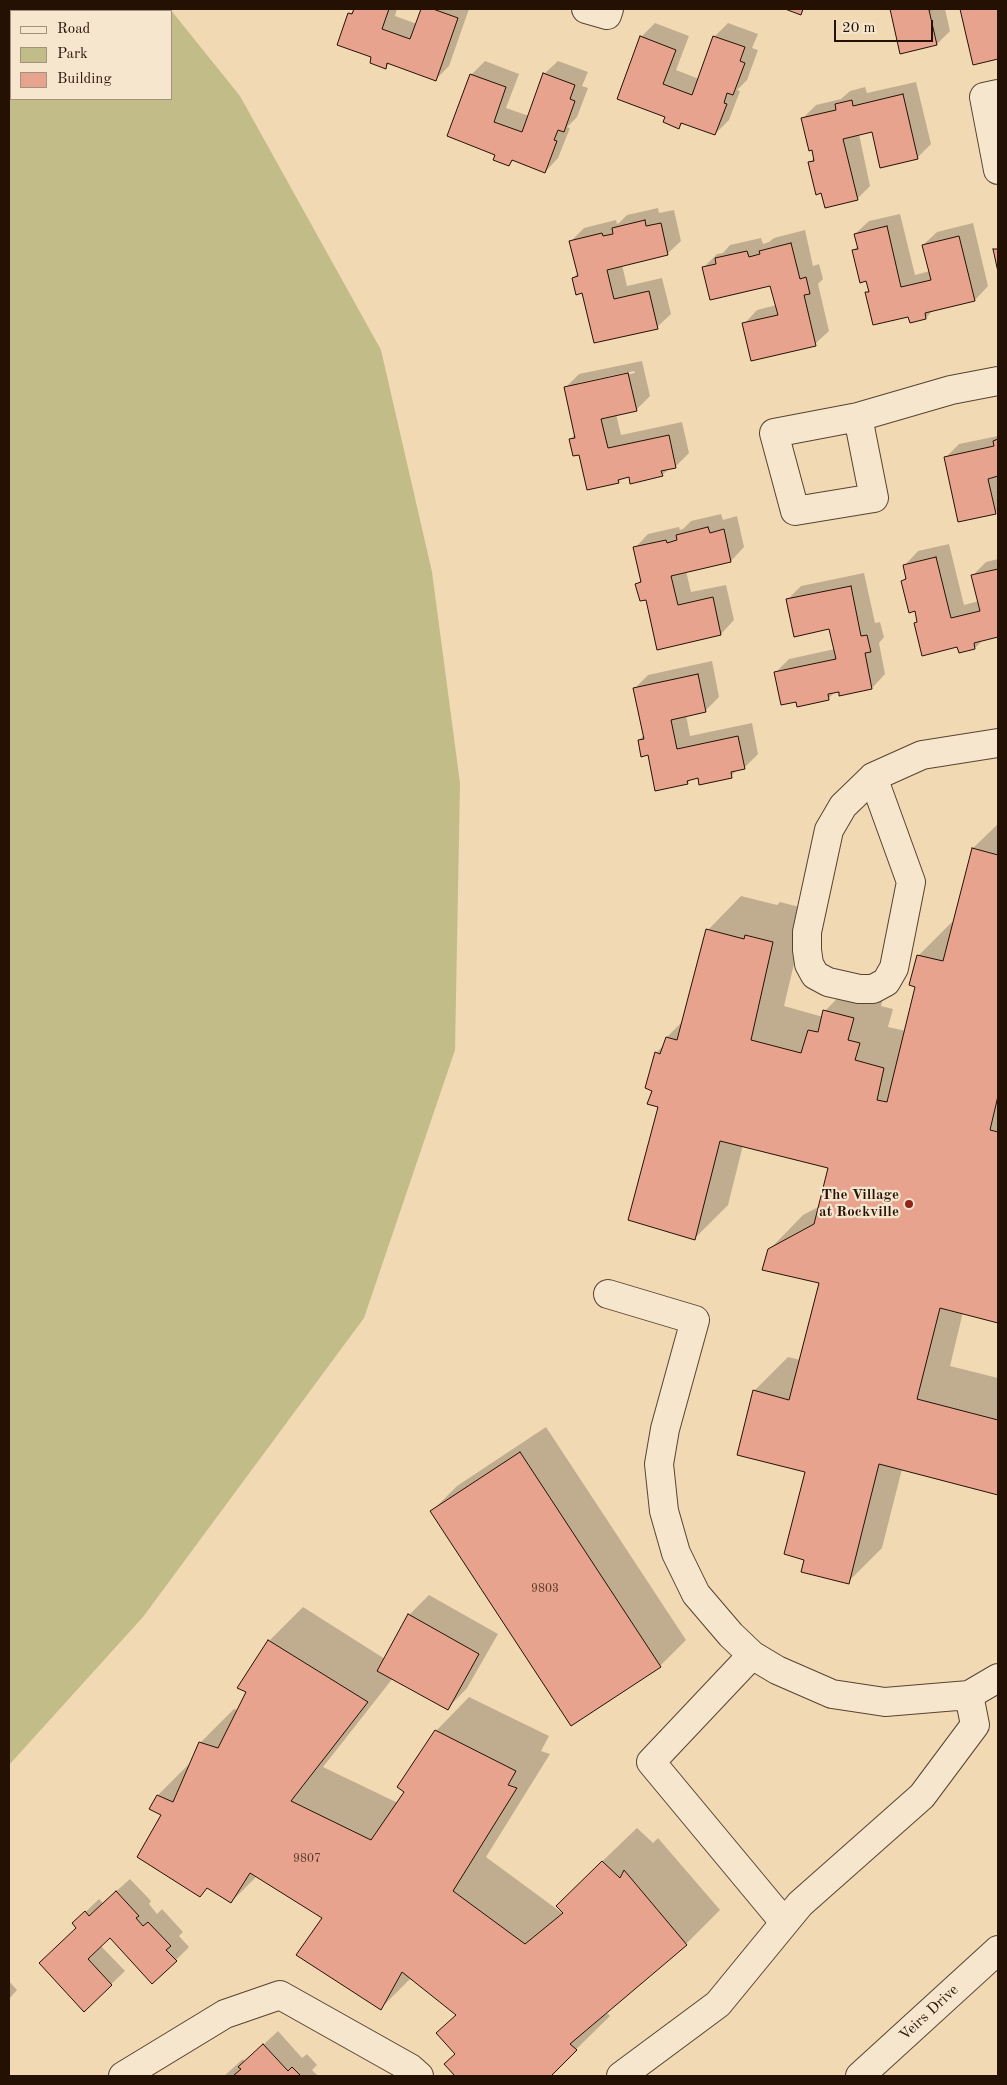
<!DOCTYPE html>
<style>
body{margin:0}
#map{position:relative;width:1007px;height:2085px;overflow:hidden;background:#f1d9b3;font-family:"Old Standard TT",serif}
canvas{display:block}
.frame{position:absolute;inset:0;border:10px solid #241104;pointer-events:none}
.legend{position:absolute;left:10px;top:10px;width:162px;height:90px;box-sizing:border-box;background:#f6e6ce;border:1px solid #a2917d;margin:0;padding:6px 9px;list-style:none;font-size:15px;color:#241104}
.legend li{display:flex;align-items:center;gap:10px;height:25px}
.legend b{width:25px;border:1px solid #a2917d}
.scale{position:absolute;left:834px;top:20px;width:99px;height:22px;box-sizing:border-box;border:2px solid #241104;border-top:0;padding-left:6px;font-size:15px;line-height:18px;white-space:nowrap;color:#241104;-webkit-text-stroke:4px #f6e6ce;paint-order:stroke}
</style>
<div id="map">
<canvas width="1007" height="2085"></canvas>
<div class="frame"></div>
<ul class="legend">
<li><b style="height:6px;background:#f6e6ce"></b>Road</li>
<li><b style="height:14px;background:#c2bd88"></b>Park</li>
<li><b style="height:14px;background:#e7a38e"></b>Building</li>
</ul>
<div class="scale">20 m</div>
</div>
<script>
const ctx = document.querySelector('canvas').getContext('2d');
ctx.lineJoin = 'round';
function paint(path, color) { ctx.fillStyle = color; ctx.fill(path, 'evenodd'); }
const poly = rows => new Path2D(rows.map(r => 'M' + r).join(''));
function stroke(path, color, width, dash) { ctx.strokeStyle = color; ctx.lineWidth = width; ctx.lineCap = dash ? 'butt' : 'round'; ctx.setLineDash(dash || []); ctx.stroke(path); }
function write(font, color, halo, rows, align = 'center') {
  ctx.font = font + ' "Old Standard TT",serif'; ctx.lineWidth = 4.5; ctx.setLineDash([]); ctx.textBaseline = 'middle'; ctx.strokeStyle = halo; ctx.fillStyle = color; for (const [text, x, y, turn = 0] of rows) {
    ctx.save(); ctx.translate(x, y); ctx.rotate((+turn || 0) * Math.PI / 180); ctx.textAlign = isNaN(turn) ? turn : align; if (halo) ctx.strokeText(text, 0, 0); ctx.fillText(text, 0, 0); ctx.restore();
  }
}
const green = poly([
 [9,9,170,9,240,96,381,350,432,572,460,783,455,1050,364,1318,143,1617,9,1765],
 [11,11,171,11,171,99,11,99]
]);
const shadow = poly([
 [355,9,397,9,395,16,417,24,422,9,469,9,449,66,436,79,390,63,385,68,373,56,350,14],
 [891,9,945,9,950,31,937,44,901,52],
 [961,9,998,9,998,57,974,63],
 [655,23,689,36,676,70,699,79,715,36,728,23,758,34,752,48,758,50,747,80,737,90,740,91,729,120,715,134,684,122,679,127,667,116,641,37],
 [485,61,519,74,506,108,529,116,544,74,558,61,588,72,582,86,588,88,577,117,567,127,570,128,558,158,545,172,514,160,509,164,497,154,471,75],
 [916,82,931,144,917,158,873,131,859,134,870,186,857,199,822,192,810,162,815,157,803,118,816,105,841,99,850,91,865,87,867,93],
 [658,208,659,213,674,210,681,241,667,254,622,265,627,286,662,278,671,314,657,327,583,292,573,278,578,273,571,241,584,228,616,220,617,224,619,223,627,215],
 [900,214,915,275,930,271,923,245,937,232,973,223,988,286,975,300,934,309,926,318,909,315,867,293,870,290,867,279,854,250,858,246,855,234,869,221],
 [805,230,813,266,819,264,823,279,818,284,829,331,815,344,744,324,757,310,777,305,771,284,703,268,717,254,723,253,730,245,761,238,763,244,769,242,774,238],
 [642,361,650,396,636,410,616,414,621,435,682,422,689,453,676,466,670,468,662,475,630,476,623,477,618,482,580,453,570,440,575,434,565,388,579,374],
 [634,371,635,373,579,385,579,383],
 [998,436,998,510,995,513,945,458,959,444],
 [721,514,723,520,737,516,744,547,731,561,686,571,691,592,726,585,734,620,721,634,658,648,646,598,637,584,642,579,635,548,648,534,679,527,680,530,683,529,691,521],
 [949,544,964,605,979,601,972,576,986,562,998,559,998,636,983,640,975,648,958,645,916,623,918,620,916,610,903,581,907,576,905,565,918,551],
 [864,573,875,623,880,622,884,637,879,643,885,674,872,688,836,691,828,699,797,700,776,672,789,659,835,649,830,628,787,600,801,586],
 [712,661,719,697,705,711,686,715,690,736,752,723,758,754,744,768,738,769,731,776,699,777,692,778,687,783,649,754,639,740,644,735,635,688,648,675],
 [998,824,998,1321,963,1312,950,1366,998,1378,998,1494,902,1469,882,1548,848,1582,806,1559,806,1471,754,1391,788,1357,800,1360,820,1283,769,1250,803,1215,820,1206,829,1167,743,1145,728,1205,694,1239,660,1106,653,1090,656,1053,665,1044,667,1037,683,1021,708,930,741,896,777,905,780,902,807,909,784,1006,823,1017,825,1011,858,977,887,984,881,1006,893,1009,888,1027,906,1031,917,986,918,956,952,922,954,923,973,848],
 [546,1427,686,1640,660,1666,571,1724,432,1511,457,1486],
 [429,1595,498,1634,467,1688,448,1708,393,1678,323,1767,398,1803,406,1792,436,1731,469,1697,549,1736,541,1751,550,1754,486,1857,562,1913,591,1872,637,1828,653,1843,658,1838,720,1910,686,1944,606,2012,610,2016,549,2076,457,2076,446,2064,456,2053,457,2014,411,1978,381,2008,323,1918,257,1876,231,1902,162,1815,158,1795,192,1761,200,1743,234,1709,238,1710,269,1641,303,1607,385,1659,409,1615],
 [130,1879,151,1901,149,1904,157,1914,162,1909,183,1932,179,1936,189,1947,176,1960,110,1936,100,1945,125,1971,84,2010,78,1927,74,1923,99,1899,103,1903],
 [9,1981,17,1990,9,1999],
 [278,2031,302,2058,307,2054,317,2065,312,2070,318,2076,224,2076,243,2059,245,2062]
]);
const building = poly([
 [354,9,389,9,382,29,410,39,421,9,433,9,458,18,436,81,387,63,386,69,370,63,371,57,337,45,348,13,352,14,354,9],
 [785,9,803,9,801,15,785,9],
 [890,9,934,9,929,10,937,45,900,54,890,9],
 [960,9,998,9,998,59,973,65,960,9],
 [640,36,676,50,663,84,692,95,713,36,745,47,740,61,745,63,733,95,727,93,724,103,727,104,715,135,681,123,679,129,663,122,665,117,617,99,640,36],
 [543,73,575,85,570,99,575,101,564,132,558,130,554,140,557,141,545,173,512,160,509,166,493,160,495,155,447,136,470,74,506,87,494,122,522,132,543,73],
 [903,94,918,159,880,168,872,132,843,139,858,200,825,208,821,193,816,195,808,162,814,161,812,150,809,151,801,118,836,110,835,104,852,100,853,106,903,94],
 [645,220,646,226,661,223,668,255,607,270,614,299,649,291,658,329,594,343,582,293,576,295,572,278,578,276,569,241,602,233,603,236,613,234,612,228,645,220],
 [887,226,901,287,931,280,922,245,959,236,975,301,925,313,926,319,910,323,908,317,873,325,865,292,869,292,866,281,860,283,852,250,858,249,854,234,887,226],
 [791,243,800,279,806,277,810,294,804,295,816,346,751,361,742,323,778,315,770,286,710,300,702,267,716,264,715,258,747,251,749,257,760,254,759,251,791,243],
 [993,249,998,249,998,272,993,249],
 [628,373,637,411,601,419,608,448,669,435,676,468,661,471,663,476,630,484,629,477,618,480,619,483,587,490,579,455,573,456,569,439,575,438,564,387,628,373],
 [998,439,998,476,988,479,996,514,958,522,944,457,994,446,993,441,998,439],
 [708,527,710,533,724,529,731,562,671,576,678,605,713,597,721,635,657,650,646,600,640,601,635,584,641,582,633,547,666,540,667,543,677,540,676,535,708,527],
 [936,557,951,618,980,611,971,575,998,569,998,637,974,643,975,649,959,653,957,647,922,656,914,623,917,622,915,611,909,613,901,581,906,579,903,565,936,557],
 [851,586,861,636,867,635,871,652,865,653,872,689,839,696,839,692,828,694,829,700,797,707,796,702,781,705,774,672,836,659,829,629,794,637,786,599,851,586],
 [698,674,706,712,671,720,677,749,738,736,745,769,731,772,732,778,699,785,698,778,687,781,688,784,655,791,648,755,641,757,638,740,644,739,633,688,698,674],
 [972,848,998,855,998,852,998,1096,990,1130,998,1132,998,1323,940,1308,917,1399,998,1420,998,1495,879,1464,849,1584,801,1572,804,1560,784,1554,805,1472,737,1455,753,1390,789,1400,819,1283,762,1270,768,1249,814,1224,828,1168,720,1141,695,1240,628,1220,658,1107,647,1104,652,1091,645,1088,655,1052,660,1054,666,1037,677,1040,706,929,744,939,745,935,773,942,751,1040,801,1053,808,1030,818,1032,823,1010,854,1018,848,1040,860,1043,855,1060,884,1068,877,1100,887,1102,915,987,909,985,917,955,943,961,972,848],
 [520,1452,661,1667,571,1726,430,1511,520,1452],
 [408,1614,479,1654,448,1710,377,1671,408,1614],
 [268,1640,368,1702,291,1801,371,1840,404,1792,397,1787,435,1730,516,1771,508,1785,517,1788,453,1891,525,1944,563,1913,556,1906,602,1861,620,1878,624,1870,687,1945,570,2044,577,2050,551,2076,455,2076,444,2064,455,2054,436,2033,456,2015,402,1972,381,2010,296,1955,322,1918,250,1873,231,1903,207,1888,200,1897,137,1857,161,1815,149,1809,157,1795,173,1802,199,1742,218,1748,246,1692,237,1688,268,1640],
 [116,1891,139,1916,136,1918,143,1926,148,1922,171,1946,166,1950,177,1961,152,1984,110,1938,88,1959,112,1985,84,2012,39,1963,76,1928,72,1923,85,1911,89,1916,116,1891],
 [263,2044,288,2071,292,2067,301,2076,233,2076,241,2069,238,2067,263,2044]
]);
const minor = poly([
 [586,9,607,15,609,9],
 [998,94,984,97,998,170],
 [858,417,874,498,795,511,774,433,858,417,951,390,998,381],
 [873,777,911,882,894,968,886,982,873,989,859,989,828,982,815,975,809,964,807,950,807,932,829,830,843,806,873,777],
 [873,777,922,755,998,743],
 [608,1294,695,1320,665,1429,659,1464,664,1511,676,1553,696,1594,731,1635,752,1655,777,1670,832,1694,885,1702,969,1695,998,1678],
 [752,1655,651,1762,784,1922],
 [123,2076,225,2014,280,1995,410,2068,419,2076],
 [621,2076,718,2004,800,1904,922,1796,975,1725,969,1695],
 [860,2076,998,1950]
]);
const markers = [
 [909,1204,5,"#8f2418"]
];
const numberNames = [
 ["9803",545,1589],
 ["9807",307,1859]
];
const poiNames = [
 ["The Village",899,1195],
 ["at Rockville",899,1212]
];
const streetNames = [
 ["Veirs Drive",929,2013,-43]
];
paint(green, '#c2bd88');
paint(shadow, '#0003');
paint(building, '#e7a38e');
stroke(building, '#241104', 1);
stroke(minor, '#574330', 30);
stroke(minor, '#f6e6ce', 28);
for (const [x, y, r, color] of markers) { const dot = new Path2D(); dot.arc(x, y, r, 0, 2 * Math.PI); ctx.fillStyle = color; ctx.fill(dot); stroke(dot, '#f6e6ce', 2); }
write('12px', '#553626', null, numberNames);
write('bold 15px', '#241104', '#f6e6ce', poiNames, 'right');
write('15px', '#241104', '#f6e6ce', streetNames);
</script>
